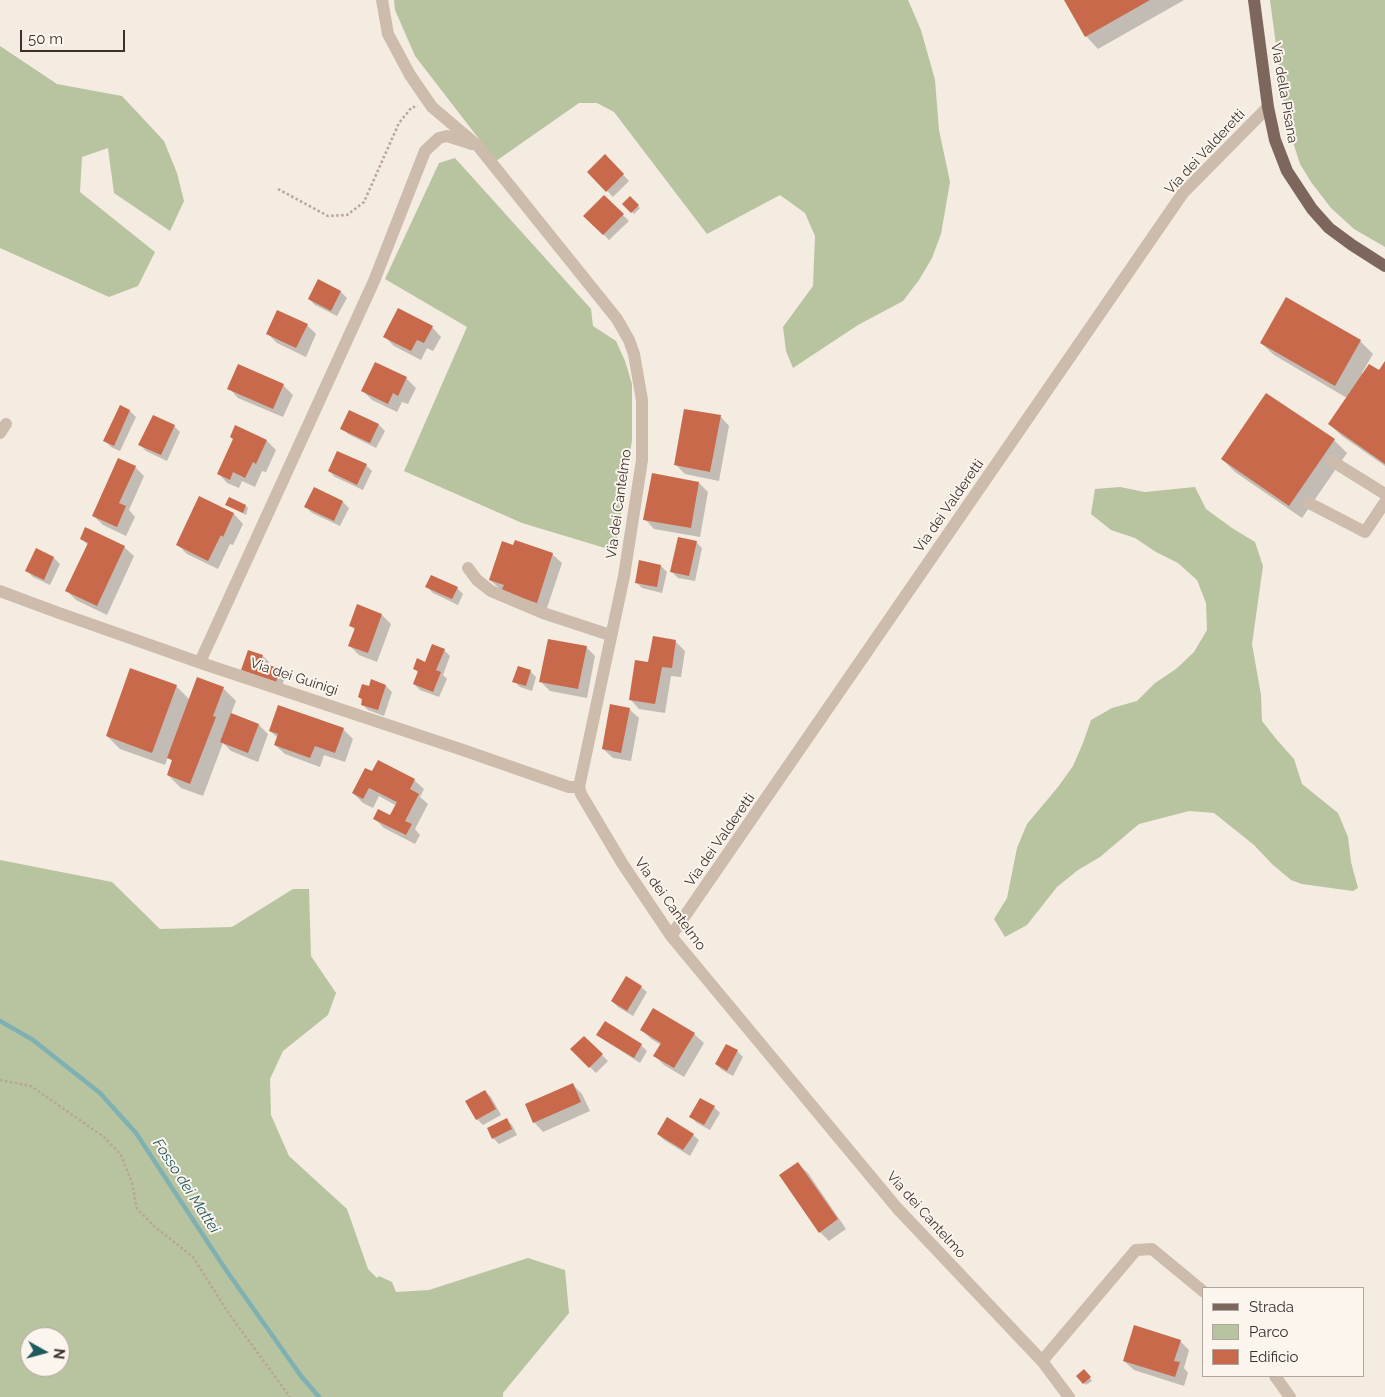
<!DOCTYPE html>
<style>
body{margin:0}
#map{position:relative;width:1385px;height:1397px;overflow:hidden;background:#f4ebe1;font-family:Raleway,sans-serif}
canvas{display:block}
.legend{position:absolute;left:1202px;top:1287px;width:162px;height:90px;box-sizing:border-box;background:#fbf5ee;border:1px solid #aea6a0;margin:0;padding:6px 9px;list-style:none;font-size:15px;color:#3b302b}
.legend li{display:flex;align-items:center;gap:10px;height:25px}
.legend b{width:25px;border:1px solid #aea6a0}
.north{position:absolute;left:20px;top:1327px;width:50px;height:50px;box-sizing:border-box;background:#fbf5ee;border:1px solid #aea6a0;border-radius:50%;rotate:97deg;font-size:14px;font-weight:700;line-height:20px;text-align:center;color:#3b302b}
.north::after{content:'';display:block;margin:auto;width:18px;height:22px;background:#1f5a5e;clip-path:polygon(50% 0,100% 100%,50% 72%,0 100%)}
.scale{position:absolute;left:20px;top:30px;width:105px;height:22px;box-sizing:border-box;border:2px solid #3b302b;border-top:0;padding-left:6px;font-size:15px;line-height:18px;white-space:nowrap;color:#3b302b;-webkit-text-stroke:4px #fbf5ee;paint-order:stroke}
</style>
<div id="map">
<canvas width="1385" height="1397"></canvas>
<ul class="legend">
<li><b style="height:6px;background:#7d675c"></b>Strada</li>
<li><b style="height:14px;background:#b8c4a0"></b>Parco</li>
<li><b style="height:14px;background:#c8694b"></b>Edificio</li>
</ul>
<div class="north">N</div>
<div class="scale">50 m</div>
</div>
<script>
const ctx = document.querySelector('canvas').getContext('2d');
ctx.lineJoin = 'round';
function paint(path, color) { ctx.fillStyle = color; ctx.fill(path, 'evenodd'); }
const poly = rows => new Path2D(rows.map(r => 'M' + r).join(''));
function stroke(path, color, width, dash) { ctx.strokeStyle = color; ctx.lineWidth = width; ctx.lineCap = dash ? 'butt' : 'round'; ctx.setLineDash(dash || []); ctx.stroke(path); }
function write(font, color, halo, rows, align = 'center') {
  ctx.font = font + ' Raleway,sans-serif'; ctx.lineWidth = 4; ctx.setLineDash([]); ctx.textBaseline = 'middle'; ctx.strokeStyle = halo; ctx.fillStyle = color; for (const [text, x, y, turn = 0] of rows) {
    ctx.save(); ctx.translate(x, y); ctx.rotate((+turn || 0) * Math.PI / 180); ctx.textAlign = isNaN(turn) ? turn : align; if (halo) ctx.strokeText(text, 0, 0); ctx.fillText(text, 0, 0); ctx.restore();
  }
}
const green = poly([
 [394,0,908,0,921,30,935,80,939,130,950,182,941,234,932,258,919,280,903,301,858,325,793,368,786,351,783,327,813,286,815,236,805,213,780,195,707,234,614,112,597,103,579,103,496,161,415,56,395,10],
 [1270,0,1385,0,1385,247,1354,229,1331,208,1311,182,1300,164,1286,120],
 [0,46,57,84,122,96,164,141,177,173,184,201,170,231,114,193,108,148,82,157,80,192,155,252,138,286,109,297,0,248],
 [455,158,591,309,593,326,616,341,625,361,632,384,632,440,615,551,522,523,404,471,467,327,385,279,439,163],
 [1120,487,1145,492,1195,487,1206,509,1232,528,1255,542,1263,566,1252,644,1261,695,1262,721,1277,740,1294,759,1302,784,1338,813,1348,837,1351,862,1358,888,1353,891,1302,884,1291,880,1272,864,1254,845,1214,813,1189,811,1139,824,1100,857,1078,870,1057,887,1027,925,1005,937,994,919,1007,898,1017,848,1027,824,1058,787,1073,766,1083,743,1091,720,1112,708,1137,701,1155,683,1176,669,1194,652,1207,630,1206,603,1197,580,1178,563,1156,552,1135,538,1111,530,1091,514,1095,489],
 [0,860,112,882,160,929,232,927,293,889,309,889,311,956,336,993,328,1015,283,1051,270,1079,271,1115,289,1156,347,1209,368,1269,377,1278,379,1276,392,1282,396,1292,429,1290,528,1258,565,1270,569,1313,503,1393,503,1397,0,1397],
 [30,1337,60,1337,60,1367,30,1367]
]);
const shadow = poly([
 [1066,0,1184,0,1098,49,1086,36],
 [605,156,629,181,613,197,589,172],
 [604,197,629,221,609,240,585,216],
 [630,197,640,208,634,214,624,204],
 [319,281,341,292,347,298,337,316,315,305,309,299],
 [1286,299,1360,341,1373,354,1362,373,1379,372,1385,363,1385,466,1342,436,1329,424,1347,398,1274,355,1261,343],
 [307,325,316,334,306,357,277,343,267,333],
 [432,327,441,337,433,351,427,348,421,360,394,346,385,337],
 [406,378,416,388,408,404,402,402,397,412,372,400,363,391],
 [283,385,293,395,283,417,238,398,229,388],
 [120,407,130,411,136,417,120,451,111,447,105,441],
 [350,411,379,425,385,431,376,448,348,434,342,428],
 [720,416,729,426,719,481,685,474,676,465],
 [174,426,180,432,167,461,146,451,140,445],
 [1334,440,1347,453,1302,518,1235,472,1222,459],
 [267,441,276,450,266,472,262,471,255,487,242,481,239,488,227,483,218,473],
 [366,465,372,471,363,490,335,477,329,471],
 [135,467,144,476,129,510,135,517,126,536,103,525,94,516],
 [699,483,708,492,700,537,654,529,645,519],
 [200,498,234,514,243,524,233,545,230,544,218,569,187,554,177,544],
 [343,502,349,508,340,526,312,513,306,507],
 [227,505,246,506,248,508,246,515],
 [86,529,124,547,134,556,107,615,76,600,67,591,88,545,81,538],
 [696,542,702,548,695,581,678,578,672,572],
 [36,550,54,558,60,564,50,585,33,577,27,571],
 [552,554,562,563,546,611,500,589,490,580],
 [661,566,667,572,662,593,642,588,636,582],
 [427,587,457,588,463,594,458,605,433,593],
 [382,615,391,624,377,662,359,655,350,646,355,630,351,626],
 [676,642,685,651,681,677,671,676,665,713,639,709,630,699,649,664],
 [586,647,595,656,587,698,550,691,541,682],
 [444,650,450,656,443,675,447,679,439,697,420,690,414,684,419,673,414,669,426,663],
 [263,656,269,662,267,666,279,670,285,676,282,687,249,676],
 [530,671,536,677,532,691,520,687,514,681],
 [176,686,190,700,223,688,236,701,231,714,259,725,268,734,258,762,231,751,223,743,203,796,181,788,168,775,173,762,168,757,165,765,120,749,107,736],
 [386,686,392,692,384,716,368,710,362,704,363,701,359,697,370,687],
 [629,709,639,718,631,761,613,758,603,749],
 [343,729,353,739,345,762,324,755,320,767,285,754,275,745,278,738,270,731],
 [372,773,414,780,424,789,420,797,428,804,415,829,420,835,415,844,384,828,374,818,391,817,397,806,379,796,373,808,363,803,353,793],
 [641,987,647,992,633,1016,618,1007,612,1001],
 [654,1009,694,1034,704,1043,684,1077,664,1065,655,1056,661,1045,651,1039,642,1030],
 [598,1034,641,1045,647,1051,640,1063,604,1040],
 [584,1037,608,1061,596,1073,572,1049],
 [737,1051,743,1057,733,1076,722,1070,716,1064],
 [573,1085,582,1094,590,1111,543,1132,534,1122],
 [485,1091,491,1097,501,1115,483,1125,477,1119],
 [714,1107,720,1113,710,1130,697,1123,691,1117],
 [506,1119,512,1125,517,1135,499,1144,493,1138],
 [658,1134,693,1135,699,1140,690,1156,664,1140],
 [798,1164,808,1173,846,1229,829,1241,820,1232],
 [1180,1341,1189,1350,1184,1368,1188,1373,1184,1386,1134,1370,1124,1361],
 [1086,1373,1092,1381,1086,1385,1084,1383]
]);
const stream = poly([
 [0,1021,33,1040,100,1093,136,1133,226,1270,301,1376,319,1397]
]);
const building = poly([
 [1064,0,1150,0,1085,37],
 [605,154,624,174,606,192,587,172],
 [604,195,624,214,603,235,583,216],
 [630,196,639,205,631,213,622,204],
 [318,279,341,291,331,311,308,299],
 [1286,297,1361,340,1335,386,1260,343],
 [398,308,433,326,424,343,417,340,411,351,383,337],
 [277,310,308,324,296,348,266,334],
 [1385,361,1385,464,1328,424,1369,364,1379,370],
 [375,362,407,377,398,396,393,393,388,404,361,391],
 [238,364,284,384,273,409,227,389],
 [1266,393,1335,439,1289,506,1221,459],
 [120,405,130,410,114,446,103,441],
 [684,409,721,415,710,472,674,465],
 [349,410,379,424,370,443,340,429],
 [153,415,175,425,161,455,138,445],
 [235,425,267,440,256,464,253,462,245,478,233,472,230,480,217,474,233,439,230,437],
 [337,451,367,464,357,485,328,471],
 [118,458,136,466,119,503,126,506,117,527,92,516],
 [652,473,699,482,691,528,643,520],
 [314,487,343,501,334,521,304,507],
 [199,496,234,513,223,537,221,535,208,561,176,545],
 [229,497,246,505,243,513,225,505],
 [85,527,125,546,97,606,65,591,88,543,80,539],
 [678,537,697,541,689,576,670,572],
 [515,540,553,553,537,603,501,591,504,585,489,580,502,541,513,545],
 [36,548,54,557,44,580,25,571],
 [639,560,661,565,657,587,635,583],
 [431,575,458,587,452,599,425,587],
 [357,604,382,614,368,653,348,646,355,628,349,626],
 [653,636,676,640,672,668,662,667,655,704,629,700,635,660,648,662],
 [548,639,587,646,578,689,539,682],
 [432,644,445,649,436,670,441,672,433,692,413,684,418,671,413,669,417,658,425,662],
 [248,650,263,655,261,662,280,669,276,682,241,670],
 [518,666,531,670,526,686,512,682],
 [130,668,177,685,152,753,106,736],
 [197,677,224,687,213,716,216,717,190,784,167,775,172,760,167,758],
 [371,679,386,685,378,710,361,705,362,699,358,697,362,684,369,686],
 [610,704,630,708,621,753,602,749],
 [278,705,344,728,335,753,315,746,310,758,274,745,278,734,269,731],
 [231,713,259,724,248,753,220,742],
 [378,760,415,779,410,789,419,794,405,821,412,824,406,835,373,819,378,809,390,815,397,802,369,788,363,799,352,793,365,768,372,771],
 [626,976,642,986,627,1011,611,1001],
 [653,1008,695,1033,674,1068,653,1056,661,1043,640,1030],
 [605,1021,642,1044,634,1058,596,1035],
 [584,1036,603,1054,589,1068,570,1049],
 [726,1044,738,1050,727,1071,715,1064],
 [573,1083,581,1102,533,1123,525,1104],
 [485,1090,496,1109,476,1120,465,1101],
 [700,1098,715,1106,704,1125,689,1117],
 [667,1117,694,1134,683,1150,657,1134],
 [507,1118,512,1129,492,1139,487,1128],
 [798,1162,838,1219,819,1233,779,1175],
 [1134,1325,1181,1340,1174,1361,1180,1362,1175,1377,1123,1361],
 [1084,1369,1091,1377,1083,1384,1076,1376]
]);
const path = poly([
 [278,189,328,216,347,215,364,202,399,123,412,107,418,107],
 [0,1080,31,1086,104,1137,121,1155,132,1183,137,1209,154,1226,193,1257,227,1311,290,1397]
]);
const minor = poly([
 [382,0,388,34,410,75,432,107,478,146,617,319,629,340,634,354,642,400,642,460,624,576,579,787,581,794,622,863,671,936,897,1208,1042,1361,1069,1397],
 [0,433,6,424],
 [1332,461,1385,494],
 [1309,503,1365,532,1385,502],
 [468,568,477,580,491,591,543,613,610,635],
 [0,591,59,613,204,664,460,749,569,787,579,787],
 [200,662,374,281,425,151,439,138,447,136,472,144],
 [671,936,1183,193,1268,107],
 [1042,1361,1136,1250,1152,1249,1204,1292],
 [1275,1376,1290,1397]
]);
const major = poly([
 [1254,0,1268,107,1275,140,1287,171,1312,209,1329,228,1352,245,1385,266]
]);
const streetNames = [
 ["Via della Pisana",1284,93,80],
 ["Via dei Valderetti",1205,152,-47],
 ["Via dei Cantelmo",619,504,-82],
 ["Via dei Valderetti",949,506,-55],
 ["Via dei Guinigi",294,677,18],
 ["Via dei Valderetti",720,840,-55],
 ["Via dei Cantelmo",670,904,54],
 ["Via dei Cantelmo",926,1215,48]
];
const waterNames = [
 ["Fosso dei Mattei",186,1186,57]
];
paint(green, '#b8c4a0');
paint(shadow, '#0003');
stroke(stream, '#7fb0b2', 4.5);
paint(building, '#c8694b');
stroke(path, '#b9a596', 2.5, [2.5, 2.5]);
stroke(minor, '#cdbbac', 12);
stroke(major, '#7d675c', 12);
write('14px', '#3b302b', '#fbf5ee', streetNames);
write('italic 15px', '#1f5a5e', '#fbf5ee', waterNames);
</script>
